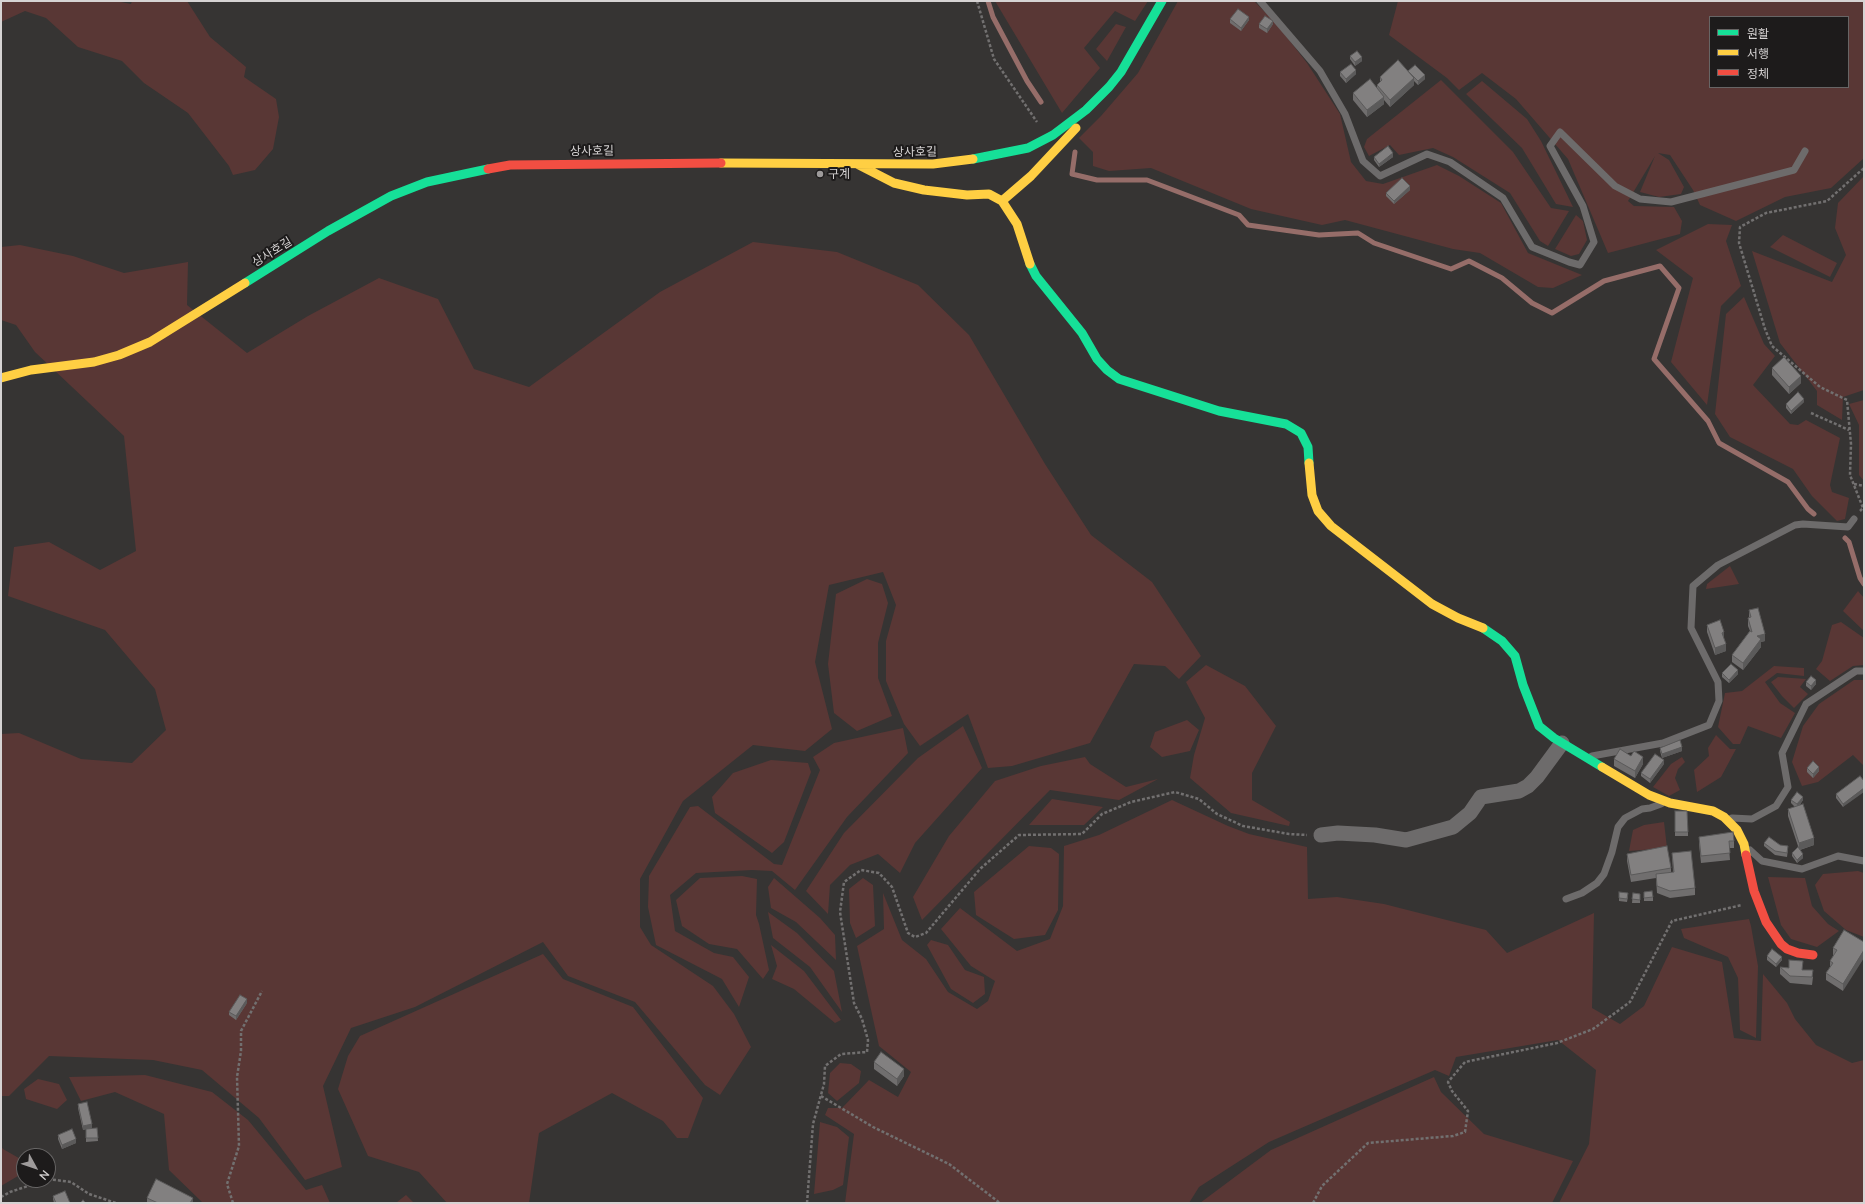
<!DOCTYPE html>
<meta charset="utf-8">
<style>
body{margin:0}
#map{position:relative;width:1865px;height:1204px;overflow:hidden;background:#363433;font-family:Lato,"Noto Sans KR",sans-serif}
canvas{display:block}
.frame{position:absolute;inset:0;border:2px solid #d6d3d3;pointer-events:none}
.legend{position:absolute;left:1709px;top:16px;width:140px;height:72px;box-sizing:border-box;background:#1d1b1b;border:1px solid #676565;margin:0;padding:5px 7px;list-style:none;font-size:12px;color:#d6d3d3}
.legend li{display:flex;align-items:center;gap:8px;height:20px}
.legend b{width:20px;border:1px solid #676565}
.north{position:absolute;left:16px;top:1148px;width:40px;height:40px;box-sizing:border-box;background:#1d1b1b;border:1px solid #676565;border-radius:50%;rotate:130deg;font-size:11px;font-weight:700;line-height:16px;text-align:center;color:#d6d3d3}
.north::after{content:'';display:block;margin:auto;width:14px;height:18px;background:#9e9b9b;clip-path:polygon(50% 0,100% 100%,50% 72%,0 100%)}
</style>
<div id="map">
<canvas width="1865" height="1204"></canvas>
<div class="frame"></div>
<ul class="legend">
<li><b style="height:5px;background:#16e098"></b>원활</li>
<li><b style="height:5px;background:#ffcf43"></b>서행</li>
<li><b style="height:5px;background:#f24e42"></b>정체</li>
</ul>
<div class="north">N</div>
</div>
<script>
const ctx = document.querySelector('canvas').getContext('2d');
ctx.lineJoin = 'round';
function paint(path, color) { ctx.fillStyle = color; ctx.fill(path, 'evenodd'); }
const poly = rows => new Path2D(rows.map(r => 'M' + r).join(''));
function stroke(path, color, width, dash) { ctx.strokeStyle = color; ctx.lineWidth = width; ctx.lineCap = dash ? 'butt' : 'round'; ctx.setLineDash(dash || []); ctx.stroke(path); }
function write(font, color, halo, rows, align = 'center') {
  ctx.font = font + ' Lato,"Noto Sans KR",sans-serif'; ctx.lineWidth = 4; ctx.setLineDash([]); ctx.textBaseline = 'middle'; ctx.strokeStyle = halo; ctx.fillStyle = color; for (const [text, x, y, turn = 0] of rows) {
    ctx.save(); ctx.translate(x, y); ctx.rotate((+turn || 0) * Math.PI / 180); ctx.textAlign = isNaN(turn) ? turn : align; if (halo) ctx.strokeText(text, 0, 0); ctx.fillText(text, 0, 0); ctx.restore();
  }
}
const green = poly([
 [1,1,116,1,131,4,132,1,187,1,210,37,246,67,244,77,276,99,279,117,273,149,255,170,233,175,229,166,188,113,144,83,122,61,78,47,46,18,25,11,1,22],
 [995,1,1148,1,1135,21,1115,11,1084,48,1100,68,1062,113],
 [1178,1,1254,1,1275,22,1307,63,1340,114,1351,162,1366,181,1383,184,1437,165,1459,176,1501,203,1528,253,1582,275,1553,288,1538,287,1480,253,1453,249,1345,220,1322,225,1251,209,1151,168,1109,171,1093,166,1093,152,1079,138,1101,116,1138,73],
 [1398,1,1864,1,1864,158,1831,188,1785,197,1736,221,1700,205,1693,190,1670,155,1658,153,1669,160,1684,187,1681,194,1659,197,1640,192,1655,156,1628,201,1634,206,1674,207,1682,221,1680,234,1608,253,1568,159,1516,99,1482,73,1459,90,1447,78,1389,35],
 [1710,17,1848,17,1848,87,1710,87],
 [1116,24,1126,27,1107,61,1096,49],
 [1441,80,1513,152,1551,208,1569,211,1548,246,1540,241,1510,193,1453,157,1433,148,1399,155,1390,145,1369,156,1364,147,1367,139],
 [1482,81,1527,119,1541,141,1573,207,1556,204,1522,148,1466,94],
 [1864,176,1864,390,1843,397,1842,420,1817,405,1817,391,1780,343,1752,251,1832,282,1846,255,1835,228,1838,203],
 [1576,215,1583,221,1587,240,1579,254,1571,256,1555,249],
 [1708,224,1732,225,1726,241,1741,286,1721,306,1707,405,1671,362,1693,278,1656,250],
 [1783,235,1837,263,1830,277,1770,247],
 [753,242,837,252,918,285,969,335,1045,464,1091,535,1152,582,1201,656,1179,679,1165,666,1134,664,1090,743,1012,766,988,768,968,714,920,746,904,724,886,681,886,641,896,605,883,572,829,585,815,662,832,729,805,751,753,745,683,801,640,879,640,927,651,945,713,986,734,1014,751,1047,720,1095,705,1085,635,1002,568,976,543,942,415,1007,351,1028,323,1086,342,1167,305,1180,259,1118,202,1070,153,1060,49,1056,9,1096,1,1096,1,734,19,733,81,759,132,763,166,730,155,689,105,630,8,596,14,547,49,542,100,570,136,551,124,436,35,352,16,325,1,320,1,247,20,245,73,256,124,273,188,262,187,305,247,353,308,316,379,278,438,299,474,369,529,387,660,292],
 [1744,297,1764,344,1775,356,1753,385,1790,424,1798,425,1806,420,1840,438,1830,485,1832,492,1849,498,1845,519,1837,521,1812,496,1793,469,1730,437,1715,414,1726,314],
 [1864,400,1864,481,1859,475,1859,425,1849,404],
 [1730,566,1739,584,1706,589,1707,584],
 [867,579,882,584,888,603,878,643,878,678,892,716,857,731,834,713,828,664,836,594],
 [1858,591,1864,598,1864,631,1843,611],
 [1841,622,1864,638,1864,665,1853,666,1830,681,1816,669,1822,661,1832,625],
 [1206,665,1245,686,1276,726,1252,773,1252,800,1290,822,1289,826,1231,813,1190,778,1194,755,1205,718,1186,682],
 [1774,666,1804,668,1804,676,1777,673,1765,682,1780,703,1795,713,1781,738,1748,726,1740,744,1733,744,1718,727,1725,693,1742,691],
 [1778,677,1806,679,1800,687,1808,694,1794,708,1782,696,1771,682],
 [1854,680,1864,680,1864,766,1853,755,1818,782,1802,786,1792,762,1803,726,1819,704],
 [1187,720,1199,730,1190,751,1162,757,1150,747,1155,732],
 [963,726,982,768,915,843,900,873,878,854,850,865,830,885,828,914,806,891,844,833,918,758],
 [903,728,908,753,847,817,795,890,772,871,752,870,696,873,670,895,675,931,714,953,733,957,749,977,739,1007,722,979,656,945,648,907,649,876,690,807,698,806,774,864,782,865,820,770,813,757,834,743],
 [1716,735,1730,749,1736,749,1721,777,1697,792,1694,770,1709,756,1708,748],
 [1085,757,1090,764,1126,787,1158,779,1119,800,1050,790,922,920,913,897,949,836,995,781,1041,766],
 [1682,757,1685,762,1678,769,1675,778,1680,790,1669,796,1653,787,1671,764],
 [771,760,808,763,811,772,784,842,772,853,715,813,712,797,733,773],
 [1052,799,1103,807,1084,825,1029,825],
 [1172,800,1228,826,1249,834,1307,847,1308,899,1337,897,1384,904,1486,930,1507,953,1594,913,1592,1008,1620,1024,1644,1006,1672,947,1722,962,1734,1038,1761,1041,1763,974,1787,1003,1795,1019,1816,1045,1852,1063,1864,1060,1864,1203,1559,1203,1589,1144,1596,1070,1558,1040,1456,1057,1449,1076,1435,1070,1269,1142,1199,1187,1189,1203,845,1203,854,1134,825,1115,828,1108,842,1108,869,1080,898,1097,911,1072,879,1046,857,946,884,929,883,893,902,940,926,959,948,992,977,1009,988,1001,995,981,971,966,941,929,960,908,1017,951,1050,939,1063,906,1064,846,1099,835],
 [1664,822,1667,848,1629,851,1633,830,1644,825],
 [1029,846,1051,848,1059,854,1058,910,1045,935,1014,939,976,915,974,892],
 [1858,871,1864,873,1864,937,1846,930,1824,911,1815,885,1823,874],
 [742,876,757,879,756,915,759,924,769,970,763,979,737,949,709,944,682,926,676,900,700,878],
 [1768,877,1805,878,1812,906,1828,924,1839,931,1817,947,1791,939,1781,925],
 [774,878,820,918,835,935,836,960,796,922,771,908,768,887],
 [863,878,873,885,875,926,856,938,850,923,849,889],
 [768,912,797,933,834,971,842,1012,810,967,773,938],
 [1749,919,1751,926,1758,966,1756,1038,1740,1030,1738,978,1728,957,1684,938,1681,929],
 [931,940,948,945,965,970,984,977,985,994,973,1003,951,989,927,945],
 [771,945,804,971,841,1020,835,1023,794,989,772,979,777,966],
 [543,954,563,979,633,1007,703,1098,688,1138,677,1138,663,1121,612,1093,539,1133,529,1203,447,1203,419,1172,368,1156,338,1089,348,1056,360,1036],
 [840,1063,851,1064,861,1071,859,1083,837,1101,828,1093,830,1073],
 [145,1075,212,1092,248,1120,306,1190,322,1185,330,1203,203,1203,169,1170,164,1114,115,1092,81,1101,69,1077],
 [1434,1077,1441,1092,1484,1134,1573,1161,1552,1203,1200,1203,1271,1150],
 [38,1079,59,1084,67,1100,57,1109,26,1099,24,1089],
 [820,1122,837,1127,849,1137,843,1185,833,1190,814,1194],
 [1,1146,3,1149,24,1161,24,1175,18,1176,1,1186],
 [406,1195,414,1203,397,1203,397,1202]
]);
const stream = poly([
 [988,1,993,17,1027,81,1041,102],
 [1075,152,1072,174,1097,180,1147,180,1239,215,1248,225,1319,235,1358,233,1374,243,1451,269,1469,261,1502,278,1532,303,1552,313,1604,281,1660,266,1679,288,1654,359,1708,421,1719,443,1788,482,1808,509,1814,514],
 [1845,538,1849,542,1860,578,1864,584]
]);
const path = poly([
 [977,1,994,59,1037,122],
 [1811,413,1849,430],
 [1854,484,1864,486],
 [1860,511,1863,508,1850,475,1851,444,1847,400,1820,387,1772,346,1765,329,1739,243,1740,227,1766,213,1827,201,1864,168],
 [821,1096,873,1127,949,1164,1000,1203],
 [48,1179,71,1182,89,1194,116,1203],
 [1,1197,10,1192,46,1180],
 [233,1203,227,1184,239,1146,237,1077,241,1051,241,1031,262,991],
 [807,1203,813,1124,824,1084,825,1066,841,1054,867,1052,868,1040,862,1019,854,1003,840,912,844,882,861,870,879,873,892,887,908,933,915,937,926,933,980,869,1019,835,1082,834,1102,814,1131,802,1175,792,1199,799,1217,814,1243,826,1289,834,1307,835],
 [1313,1203,1322,1186,1368,1143,1453,1136,1465,1132,1468,1111,1452,1091,1448,1082,1465,1062,1557,1043,1593,1029,1630,1002,1672,921,1742,905]
]);
const lane = poly([
 [1260,1,1320,71,1345,114,1363,161,1380,176,1427,154,1450,162,1503,198,1532,247,1569,262,1580,265,1594,242,1583,206,1550,146,1560,132,1615,186,1640,199,1671,202,1794,170,1805,151],
 [1592,756,1663,743,1709,725,1719,701,1718,682,1691,628,1693,586,1718,565,1795,525,1803,524,1848,527,1854,519],
 [1732,818,1752,819,1776,806,1788,787,1782,753,1806,704,1856,671,1864,671],
 [1750,850,1762,861,1802,869,1838,856,1864,861],
 [1566,899,1582,893,1597,883,1604,874,1612,852,1618,827,1625,818,1642,809,1650,808,1661,804]
]);
const street = poly([
 [1321,835,1338,833,1375,835,1406,840,1453,827,1470,813,1481,797,1519,791,1528,786,1537,777,1562,743]
]);
const fast = poly([
 [973,159,1028,148,1053,135,1086,110,1109,87,1121,72,1162,1],
 [1030,264,1036,276,1082,333,1097,359,1107,370,1119,379,1219,411,1286,424,1301,433,1308,447,1309,463],
 [245,283,328,231,391,196,427,182,488,169],
 [1483,628,1502,641,1515,656,1523,685,1539,726,1554,738,1602,767]
]);
const slow = poly([
 [721,163,933,164,973,159],
 [857,164,894,183,924,190,967,195,989,194,1002,201,1017,224,1030,264],
 [1002,201,1031,176,1076,128],
 [1,378,31,370,94,362,119,355,150,342,245,283],
 [1309,463,1312,495,1318,511,1331,526,1432,604,1458,618,1483,628],
 [1602,767,1649,795,1670,803,1713,811,1724,817,1737,830,1744,844,1746,855]
]);
const jam = poly([
 [488,169,510,165,721,163],
 [1746,855,1754,891,1766,922,1781,944,1787,949,1798,953,1813,955]
]);
const wall = poly([
 [1230,19,1249,20,1241,31,1230,23],
 [1259,24,1273,24,1267,33,1259,28],
 [1350,56,1362,61,1355,66,1350,59],
 [1409,71,1425,79,1418,85,1414,81,1414,85,1390,107,1384,100,1384,104,1367,117,1353,100,1353,93,1377,88,1377,85,1380,82,1380,77],
 [1340,72,1356,74,1346,83,1340,76],
 [1374,157,1393,157,1379,167,1374,160],
 [1410,190,1394,204,1386,196,1386,193],
 [1772,368,1801,383,1789,394,1772,375],
 [1804,402,1791,414,1786,408,1786,404],
 [1749,610,1765,641,1761,642,1761,647,1743,670,1732,662,1732,655,1750,631,1748,626,1748,618,1749,618],
 [1707,625,1724,639,1726,651,1715,655,1707,632],
 [1722,673,1738,674,1729,683,1722,677],
 [1806,682,1816,684,1811,690,1806,686],
 [1660,748,1682,751,1662,758,1660,751],
 [1614,759,1643,764,1635,778,1614,766],
 [1664,764,1650,783,1641,776,1641,773],
 [1807,768,1819,771,1813,778,1807,772],
 [1860,776,1843,807,1836,798,1836,794],
 [1791,800,1803,800,1799,806,1814,845,1800,850,1803,858,1797,863,1792,856,1792,853,1799,849,1788,816,1788,809,1795,807,1791,803],
 [1675,811,1688,832,1688,836,1675,836],
 [1699,837,1734,841,1734,848,1729,848,1730,860,1701,863,1699,844],
 [1764,843,1780,845,1788,849,1787,857,1775,855,1764,846],
 [1672,853,1695,888,1695,895,1670,898,1657,893,1656,878,1631,882,1627,861,1627,854,1671,868,1671,872,1673,872],
 [1644,892,1653,897,1653,901,1644,901],
 [1633,893,1640,894,1640,903,1632,903],
 [1628,896,1627,902,1619,901,1619,898],
 [1844,930,1843,991,1826,980,1826,973,1830,967,1830,961,1834,955,1833,955,1833,948],
 [1767,956,1782,960,1776,967,1767,960],
 [1780,967,1803,970,1813,977,1812,985,1790,983,1780,974],
 [247,1003,236,1020,229,1015,229,1012],
 [874,1062,904,1076,897,1086,874,1069],
 [78,1104,92,1128,89,1128,97,1128,98,1141,86,1142,86,1129,83,1130,78,1108],
 [58,1135,76,1143,62,1149,58,1139],
 [53,1196,70,1203,54,1203,53,1199],
 [147,1198,193,1203,147,1203]
]);
const shadedWall = poly([
 [1249,17,1249,20,1241,31,1241,28],
 [1273,21,1273,24,1267,33,1267,29],
 [1362,57,1362,61,1355,66,1355,62],
 [1356,70,1356,74,1346,83,1346,79],
 [1425,75,1425,79,1418,85,1418,81],
 [1414,78,1414,85,1390,107,1390,100],
 [1384,97,1384,104,1367,117,1367,110],
 [1393,153,1393,157,1379,167,1379,164],
 [1410,186,1410,190,1394,204,1394,201],
 [1801,376,1801,383,1789,394,1789,387],
 [1804,399,1804,402,1791,414,1791,411],
 [1724,632,1724,639,1722,640,1722,633],
 [1765,634,1765,641,1761,642,1761,647,1743,670,1743,663,1757,636],
 [1726,644,1726,651,1715,655,1715,648],
 [1738,670,1738,674,1729,683,1729,680],
 [1816,680,1816,684,1811,690,1811,686],
 [1682,747,1682,751,1662,758,1662,754],
 [1643,757,1643,764,1635,778,1635,771],
 [1664,760,1664,764,1650,783,1650,779],
 [1819,767,1819,771,1813,778,1813,774],
 [1864,788,1864,792,1843,807,1843,804],
 [1803,797,1803,800,1797,808,1797,804],
 [1814,838,1814,845,1799,850,1799,843],
 [1803,854,1803,858,1797,863,1797,860],
 [1864,950,1864,958,1843,991,1843,984],
 [1782,957,1782,960,1776,967,1776,964],
 [247,999,247,1003,236,1020,236,1016],
 [904,1069,904,1076,897,1086,897,1079],
 [92,1124,92,1128,83,1130,83,1126],
 [76,1139,76,1143,62,1149,62,1145],
 [193,1198,193,1203,190,1203]
]);
const building = poly([
 [1238,9,1249,17,1241,28,1230,19,1238,9],
 [1265,16,1273,21,1267,29,1259,24,1265,16],
 [1357,51,1362,57,1355,62,1350,56,1357,51],
 [1398,60,1414,78,1390,100,1377,85,1382,80,1380,77,1398,60],
 [1351,64,1356,70,1346,79,1340,72,1351,64],
 [1415,65,1425,75,1418,81,1408,71,1415,65],
 [1370,79,1384,97,1367,110,1353,93,1370,79],
 [1388,146,1393,153,1379,164,1374,157,1388,146],
 [1402,178,1410,186,1394,201,1386,193,1402,178],
 [1784,357,1801,376,1789,387,1772,368,1784,357],
 [1798,392,1804,399,1791,411,1786,404,1798,392],
 [1758,608,1765,634,1757,636,1761,639,1743,663,1732,655,1750,631,1752,632,1748,618,1751,617,1749,610,1758,608],
 [1720,620,1724,632,1722,633,1726,644,1715,648,1707,625,1720,620],
 [1731,664,1738,670,1729,680,1722,673,1731,664],
 [1811,676,1816,680,1811,686,1806,682,1811,676],
 [1680,740,1682,747,1662,754,1660,748,1680,740],
 [1620,749,1631,756,1634,751,1643,757,1635,771,1614,759,1620,749],
 [1655,754,1664,760,1650,779,1641,773,1655,754],
 [1813,761,1819,767,1813,774,1807,768,1813,761],
 [1860,776,1864,781,1864,788,1843,804,1836,794,1860,776],
 [1797,792,1803,797,1797,804,1791,800,1797,792],
 [1803,804,1814,838,1799,843,1788,809,1803,804],
 [1675,811,1687,811,1688,832,1675,832,1675,811],
 [1733,832,1734,841,1729,841,1730,853,1701,856,1699,837,1733,832],
 [1769,837,1780,845,1788,846,1787,853,1775,851,1764,843,1769,837],
 [1667,846,1671,868,1631,875,1627,854,1667,846],
 [1798,847,1803,854,1797,860,1792,853,1798,847],
 [1691,851,1695,888,1670,891,1657,886,1656,874,1674,872,1672,853,1691,851],
 [1652,891,1653,897,1644,898,1644,892,1652,891],
 [1619,892,1628,893,1627,899,1619,898,1619,892],
 [1633,893,1640,894,1640,900,1632,899,1633,893],
 [1844,930,1864,942,1864,950,1843,984,1826,973,1833,963,1830,961,1837,950,1833,948,1844,930],
 [1772,949,1782,957,1776,964,1767,956,1772,949],
 [1789,960,1803,961,1802,970,1813,970,1812,977,1790,976,1780,967,1789,968,1789,960],
 [240,995,247,999,236,1016,229,1012,240,995],
 [881,1052,904,1069,897,1079,874,1062,881,1052],
 [87,1102,92,1124,83,1126,78,1104,87,1102],
 [97,1128,98,1138,86,1138,86,1129,97,1128],
 [72,1129,76,1139,62,1145,58,1135,72,1129],
 [156,1179,193,1198,190,1203,158,1203,147,1198,156,1179],
 [65,1191,70,1203,56,1203,53,1196,65,1191],
 [83,1200,86,1203,80,1203,83,1200]
]);
const markers = [
 [820,174,4,"#9e9b9b"]
];
const streetNames = [
 ["상사호길",592,151,-1],
 ["상사호길",915,152,-1],
 ["상사호길",272,252,-32]
];
const poiNames = [
 ["구계",828,174]
];
paint(green, '#593735');
stroke(stream, '#966d69', 5);
stroke(path, '#727070', 2.5, [3, 2]);
stroke(lane, '#6d6b6b', 7);
stroke(street, '#6d6b6b', 15);
stroke(fast, '#16e098', 9);
stroke(slow, '#ffcf43', 9);
stroke(jam, '#f24e42', 9);
paint(wall, '#706e6e');
paint(shadedWall, '#5b5a5a');
paint(building, '#828080');
stroke(building, '#5b5a5a', 1);
for (const [x, y, r, color] of markers) { const dot = new Path2D(); dot.arc(x, y, r, 0, 2 * Math.PI); ctx.fillStyle = color; ctx.fill(dot); stroke(dot, '#1d1b1b', 1.5); }
write('12px', '#d6d3d3', '#1d1b1b', streetNames);
write('12px', '#d6d3d3', '#1d1b1b', poiNames, 'left');
</script>
